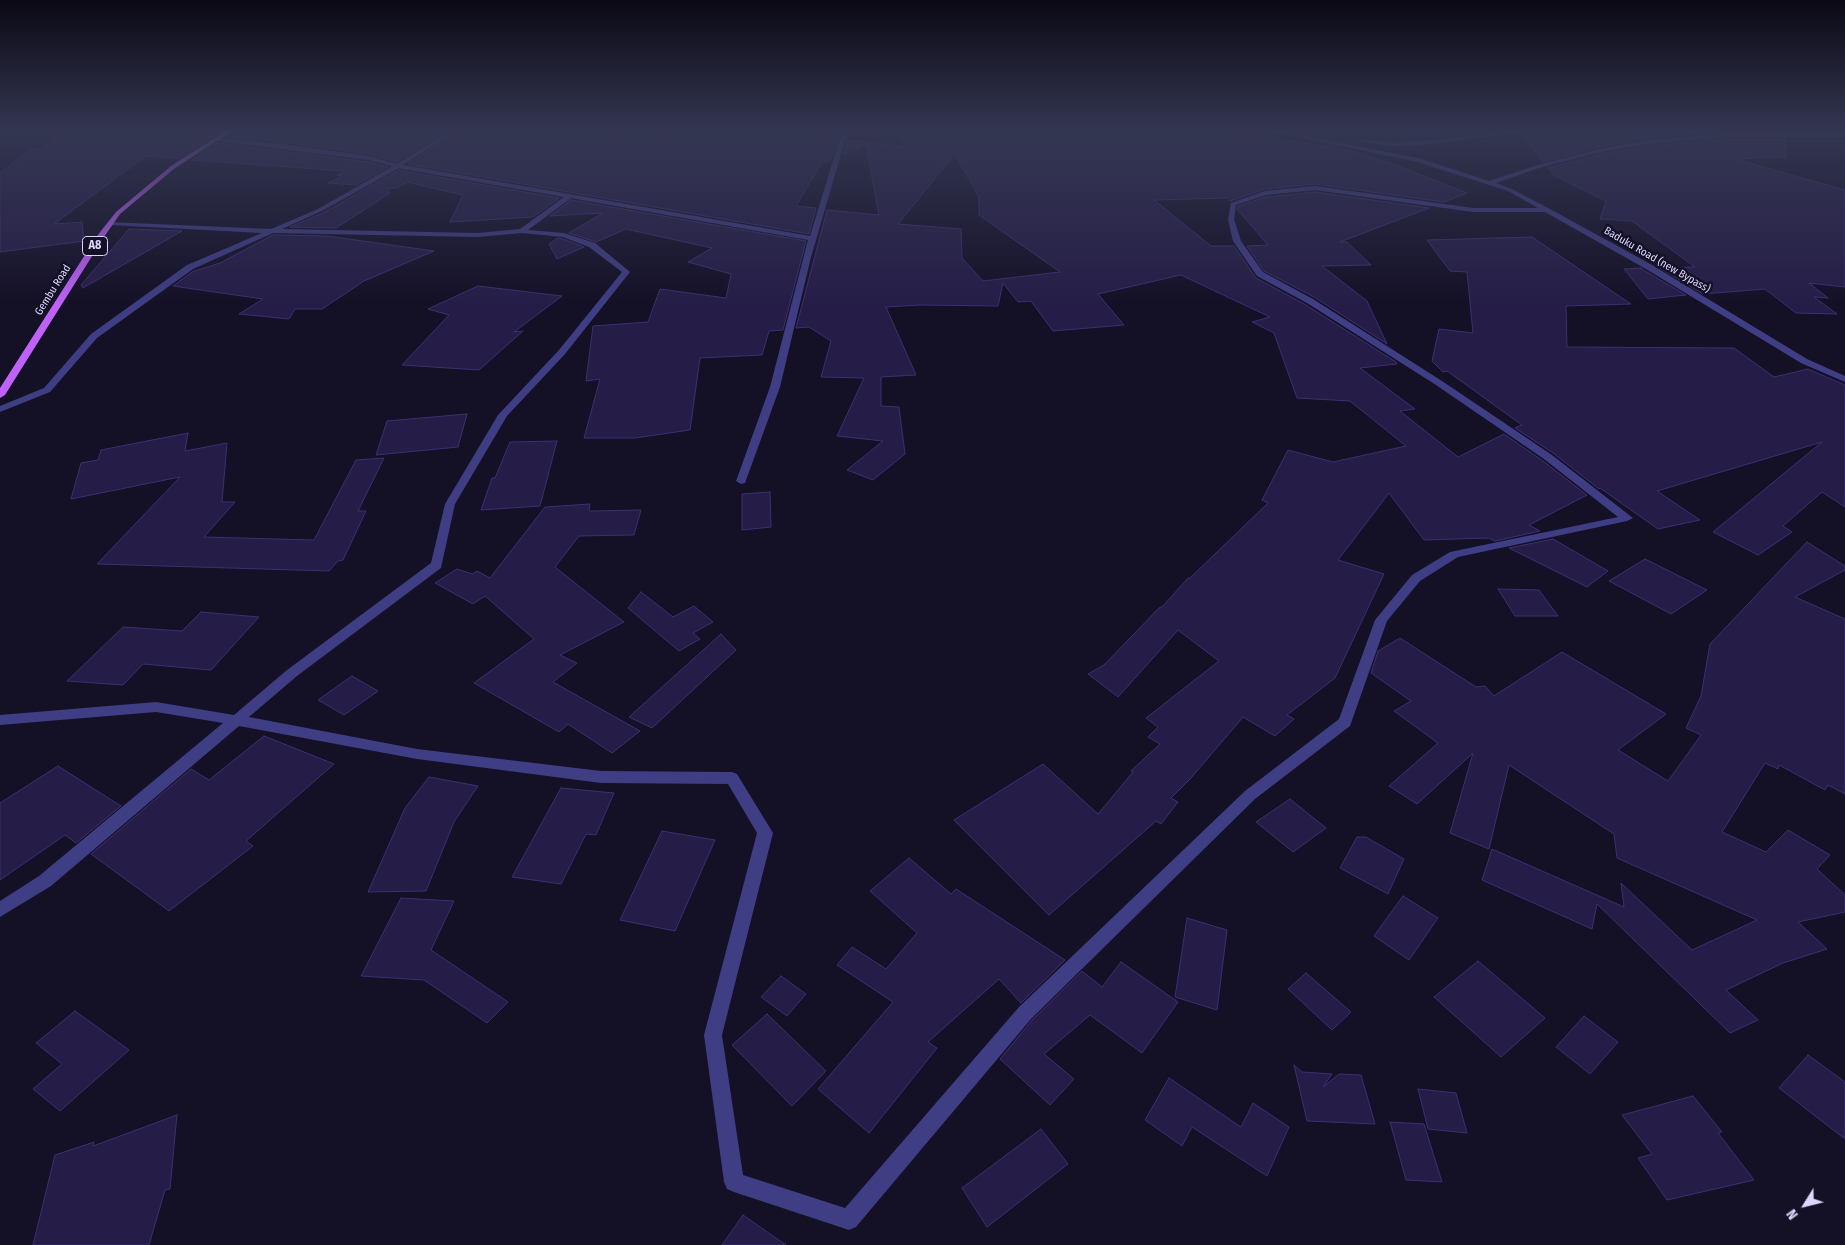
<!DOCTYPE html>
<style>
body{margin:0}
#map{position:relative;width:1845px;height:1245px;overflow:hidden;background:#141026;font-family:"Fira Sans Condensed",sans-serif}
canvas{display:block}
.north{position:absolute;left:1780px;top:1180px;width:50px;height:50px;-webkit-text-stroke:4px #141026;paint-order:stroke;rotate:234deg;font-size:14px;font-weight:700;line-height:20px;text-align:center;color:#dbd7fe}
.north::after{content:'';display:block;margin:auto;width:18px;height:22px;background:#dbd7fe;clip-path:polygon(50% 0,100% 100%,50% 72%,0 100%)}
</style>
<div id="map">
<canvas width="1845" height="1245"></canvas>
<div class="north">N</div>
</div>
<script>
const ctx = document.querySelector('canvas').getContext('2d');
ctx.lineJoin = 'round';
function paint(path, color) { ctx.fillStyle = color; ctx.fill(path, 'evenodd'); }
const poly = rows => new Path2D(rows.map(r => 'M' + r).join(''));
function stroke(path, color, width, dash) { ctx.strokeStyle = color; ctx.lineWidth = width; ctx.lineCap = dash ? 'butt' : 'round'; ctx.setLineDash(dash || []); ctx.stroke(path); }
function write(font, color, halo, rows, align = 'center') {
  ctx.font = font + ' "Fira Sans Condensed",sans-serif'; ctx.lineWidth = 5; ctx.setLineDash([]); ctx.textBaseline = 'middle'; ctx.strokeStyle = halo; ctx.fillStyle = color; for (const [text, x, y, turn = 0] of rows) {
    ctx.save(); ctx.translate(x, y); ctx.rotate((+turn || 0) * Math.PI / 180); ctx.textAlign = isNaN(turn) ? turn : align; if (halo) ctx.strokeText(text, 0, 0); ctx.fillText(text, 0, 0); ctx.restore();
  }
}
const building = poly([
 [60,132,105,132,214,136,179,159,146,156,54,224,82,222,84,241,0,252,0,173,31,149,41,149,60,132],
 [239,132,445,132,397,162,369,154,275,141,226,137,238,137,239,132],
 [457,132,550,132,614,136,626,132,639,132,661,137,667,132,830,132,829,138,838,139,831,160,821,164,796,206,816,208,809,234,408,164,457,132],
 [900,132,1206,132,1243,136,1245,134,1349,150,1396,165,1467,193,1444,202,1315,184,1265,189,1230,201,1228,198,1154,200,1211,246,1234,246,1256,278,1306,305,1396,362,1397,364,1360,368,1415,409,1400,411,1458,457,1504,434,1543,461,1587,495,1529,525,1540,531,1495,541,1489,538,1424,540,1389,493,1338,560,1384,574,1335,678,1287,715,1294,719,1275,736,1243,717,1191,778,1171,798,1178,802,1161,824,1156,821,1049,915,954,820,1043,764,1098,814,1133,772,1131,771,1160,744,1148,737,1158,727,1146,718,1219,661,1178,630,1118,697,1088,674,1104,665,1159,608,1163,606,1188,578,1190,578,1268,503,1262,500,1288,450,1333,462,1406,446,1350,401,1297,398,1274,333,1252,322,1270,317,1181,275,1098,294,1124,325,1053,331,1031,301,1018,302,1003,283,998,306,920,305,886,307,916,375,881,377,881,406,899,407,905,454,873,480,847,470,883,441,837,436,864,378,821,377,831,341,809,327,796,328,827,210,879,215,866,145,843,155,848,140,907,147,900,132],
 [955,154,979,197,979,215,1060,272,983,281,962,258,961,229,898,224,955,154],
 [1526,132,1718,132,1647,138,1599,147,1543,162,1521,134,1526,132],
 [1728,139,1785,139,1786,157,1735,159,1845,190,1845,287,1809,283,1828,298,1814,297,1837,314,1796,313,1765,289,1703,294,1660,268,1695,267,1632,221,1600,219,1606,201,1555,176,1548,168,1601,154,1647,146,1728,139],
 [217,143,369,162,388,167,356,185,328,183,342,176,337,175,346,171,192,160,217,143],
 [399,170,403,171,559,198,533,217,450,222,463,195,407,182,397,188,387,188,390,193,336,228,290,227,323,213,399,170],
 [1315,192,1429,208,1340,242,1347,242,1371,265,1322,266,1367,301,1387,344,1314,297,1264,271,1247,246,1268,245,1237,209,1238,206,1266,197,1315,192],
 [571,200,806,241,783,330,769,331,762,355,700,358,690,430,635,438,584,438,600,379,586,381,593,326,648,322,660,289,726,298,731,274,688,262,712,248,626,229,596,242,569,233,603,213,550,216,571,200],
 [129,229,182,231,83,288,81,285,129,229],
 [273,235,327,236,434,251,364,281,322,309,295,309,289,319,239,314,263,299,173,286,192,272,220,263,273,235],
 [1532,237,1631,304,1566,306,1567,347,1734,348,1774,377,1808,369,1845,385,1845,507,1822,492,1783,526,1792,532,1758,555,1713,532,1822,442,1657,491,1700,520,1658,529,1600,488,1599,489,1553,453,1515,428,1522,425,1447,371,1443,372,1432,361,1439,329,1473,333,1467,272,1450,271,1427,240,1532,237],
 [558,238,563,239,584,247,557,259,549,244,558,238],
 [1641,268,1645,271,1686,295,1648,299,1624,269,1641,268],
 [478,286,562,296,514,332,523,331,479,370,402,365,449,315,428,309,478,286],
 [467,414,458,447,376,455,387,421,467,414],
 [188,433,185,451,227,443,222,502,235,502,204,537,314,540,356,460,384,458,358,511,366,511,343,560,338,561,329,571,97,564,180,477,71,499,81,463,98,460,101,450,188,433],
 [557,441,540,506,481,510,492,478,495,478,510,442,557,441],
 [770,492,771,527,742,530,742,494,770,492],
 [590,504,589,511,641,510,634,535,579,536,555,567,624,622,560,655,577,663,553,682,640,731,612,753,568,724,559,732,474,683,534,639,485,596,473,604,435,583,457,569,472,574,477,571,490,578,545,507,590,504],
 [1553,539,1608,571,1587,587,1509,548,1553,539],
 [1807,542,1845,566,1845,570,1795,597,1845,619,1845,794,1828,785,1825,790,1779,765,1778,769,1765,763,1722,832,1766,852,1788,830,1830,855,1817,869,1845,895,1845,912,1798,922,1827,949,1783,963,1726,990,1758,1020,1730,1033,1597,904,1592,929,1482,880,1492,849,1624,907,1621,883,1692,950,1757,920,1617,858,1614,834,1509,765,1489,849,1450,833,1473,753,1417,804,1389,786,1438,743,1394,711,1411,701,1371,673,1378,651,1400,638,1476,687,1485,686,1494,696,1562,652,1666,714,1618,750,1668,781,1701,735,1686,728,1701,696,1710,644,1807,542],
 [1645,559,1707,590,1671,614,1609,581,1645,559],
 [1498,589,1539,590,1558,616,1515,616,1498,589],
 [641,592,673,617,694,606,713,622,693,633,700,639,679,651,628,608,641,592],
 [201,612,259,617,211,670,143,664,123,685,67,681,123,627,182,631,201,612],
 [721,634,736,650,652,728,629,717,721,634],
 [352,676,378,691,344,715,318,700,352,676],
 [264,736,334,764,246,841,253,846,169,911,91,854,191,769,209,780,264,736],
 [58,766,121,806,76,843,65,835,0,880,0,803,58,766],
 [429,777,478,786,454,822,426,891,368,892,405,808,429,777],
 [561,788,614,793,596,835,586,834,561,884,512,877,561,788],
 [1290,799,1326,828,1293,852,1256,822,1290,799],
 [662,831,715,840,675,931,620,920,662,831],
 [1357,837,1366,837,1404,859,1388,894,1340,868,1357,837],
 [909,858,951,894,956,889,1065,960,1021,1003,999,979,928,1042,937,1048,869,1133,818,1089,893,1002,837,965,852,947,886,969,917,933,870,891,909,858],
 [1403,896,1438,918,1409,960,1374,936,1403,896],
 [401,898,454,901,431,950,508,1002,487,1023,424,980,361,976,401,898],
 [1187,918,1227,930,1217,1010,1175,997,1187,918],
 [1478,961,1545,1018,1501,1057,1434,997,1478,961],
 [1121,962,1178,1002,1142,1053,1090,1015,1044,1054,1074,1079,1050,1105,1000,1059,1032,1020,1082,971,1102,987,1121,962],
 [1306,973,1351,1012,1332,1030,1288,989,1306,973],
 [781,976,806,994,787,1016,761,997,781,976],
 [75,1011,129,1050,60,1111,33,1089,62,1064,36,1043,75,1011],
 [767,1014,826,1071,792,1106,732,1045,767,1014],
 [1584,1016,1618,1042,1590,1074,1556,1047,1584,1016],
 [1808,1055,1845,1082,1845,1139,1779,1088,1808,1055],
 [1294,1065,1302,1072,1332,1074,1323,1087,1339,1074,1361,1075,1375,1124,1307,1121,1294,1065],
 [1169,1078,1241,1127,1253,1103,1289,1127,1267,1176,1192,1127,1182,1146,1145,1120,1169,1078],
 [1418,1089,1456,1093,1467,1133,1428,1129,1418,1089],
 [1693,1096,1722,1132,1718,1133,1754,1180,1667,1200,1638,1158,1652,1154,1622,1115,1693,1096],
 [177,1115,170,1189,165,1190,149,1245,33,1245,55,1155,94,1142,93,1146,177,1115],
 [1390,1122,1424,1124,1442,1182,1406,1180,1390,1122],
 [1041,1129,1068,1164,987,1227,962,1188,1041,1129],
 [743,1215,786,1245,722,1245,743,1215]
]);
const minor = poly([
 [448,132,455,132,403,165,810,236,838,144,844,132,850,132,844,144,811,257,780,387,745,483,741,484,736,481,770,387,808,240,571,198,528,230,564,233,595,243,630,272,565,354,507,416,455,504,441,568,297,676,249,717,417,749,601,771,732,772,737,774,773,833,722,1035,743,1175,845,1208,1019,1007,1245,791,1339,719,1375,620,1412,575,1450,552,1618,517,1544,459,1436,385,1307,303,1257,276,1233,241,1228,219,1231,203,1265,191,1315,186,1473,208,1538,208,1508,191,1417,162,1274,132,1285,132,1418,158,1489,181,1538,165,1599,149,1647,140,1728,133,1845,133,1845,137,1728,137,1647,144,1601,152,1542,167,1496,183,1512,189,1550,209,1652,265,1807,359,1845,376,1845,382,1801,363,1646,269,1545,212,1473,212,1315,190,1266,195,1236,205,1234,219,1241,241,1263,272,1313,299,1442,381,1552,455,1633,518,1627,521,1458,557,1420,581,1387,621,1350,726,1255,799,1031,1019,856,1227,849,1230,734,1192,727,1189,724,1182,704,1035,757,833,728,784,601,783,417,759,239,726,51,886,0,917,0,901,39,876,223,723,156,712,0,725,0,715,156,702,234,715,287,670,431,563,445,504,498,415,559,350,622,272,589,247,563,237,522,233,478,237,273,233,193,269,97,338,50,392,0,412,0,406,44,388,91,334,187,265,262,233,111,225,109,224,109,222,271,229,318,209,393,166,369,160,216,141,214,138,275,143,369,156,397,164,448,132],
 [399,168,403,169,564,197,520,229,478,233,282,229,322,211,399,168],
 [1507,132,1524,132,1433,144,1395,146,1358,142,1361,140,1395,142,1433,140,1507,132]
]);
const major = poly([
 [224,132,231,132,175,168,120,214,104,237,5,395,0,398,0,388,97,236,116,212,171,166,224,132]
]);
const farStreetnames = [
 ["Baduku Road (new Bypass)",1657,260,30],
 ["Gembu Road",53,290,-58]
];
const shields = [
 [95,246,25]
];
const shieldNames = [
 ["A8",95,246]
];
paint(building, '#251d47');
stroke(building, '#3c3072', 1);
paint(minor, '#3f3d84');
paint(major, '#be62f9');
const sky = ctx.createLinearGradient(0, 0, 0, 306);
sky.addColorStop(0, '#0b0915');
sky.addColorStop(0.43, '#343752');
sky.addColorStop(1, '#34375200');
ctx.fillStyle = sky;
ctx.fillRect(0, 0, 1845, 306);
write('11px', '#dbd7fe', '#141026', farStreetnames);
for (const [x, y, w] of shields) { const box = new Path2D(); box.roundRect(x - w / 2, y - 9.5, w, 19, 4); ctx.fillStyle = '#141026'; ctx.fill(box); stroke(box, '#dbd7fe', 1); }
write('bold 12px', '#dbd7fe', null, shieldNames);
</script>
